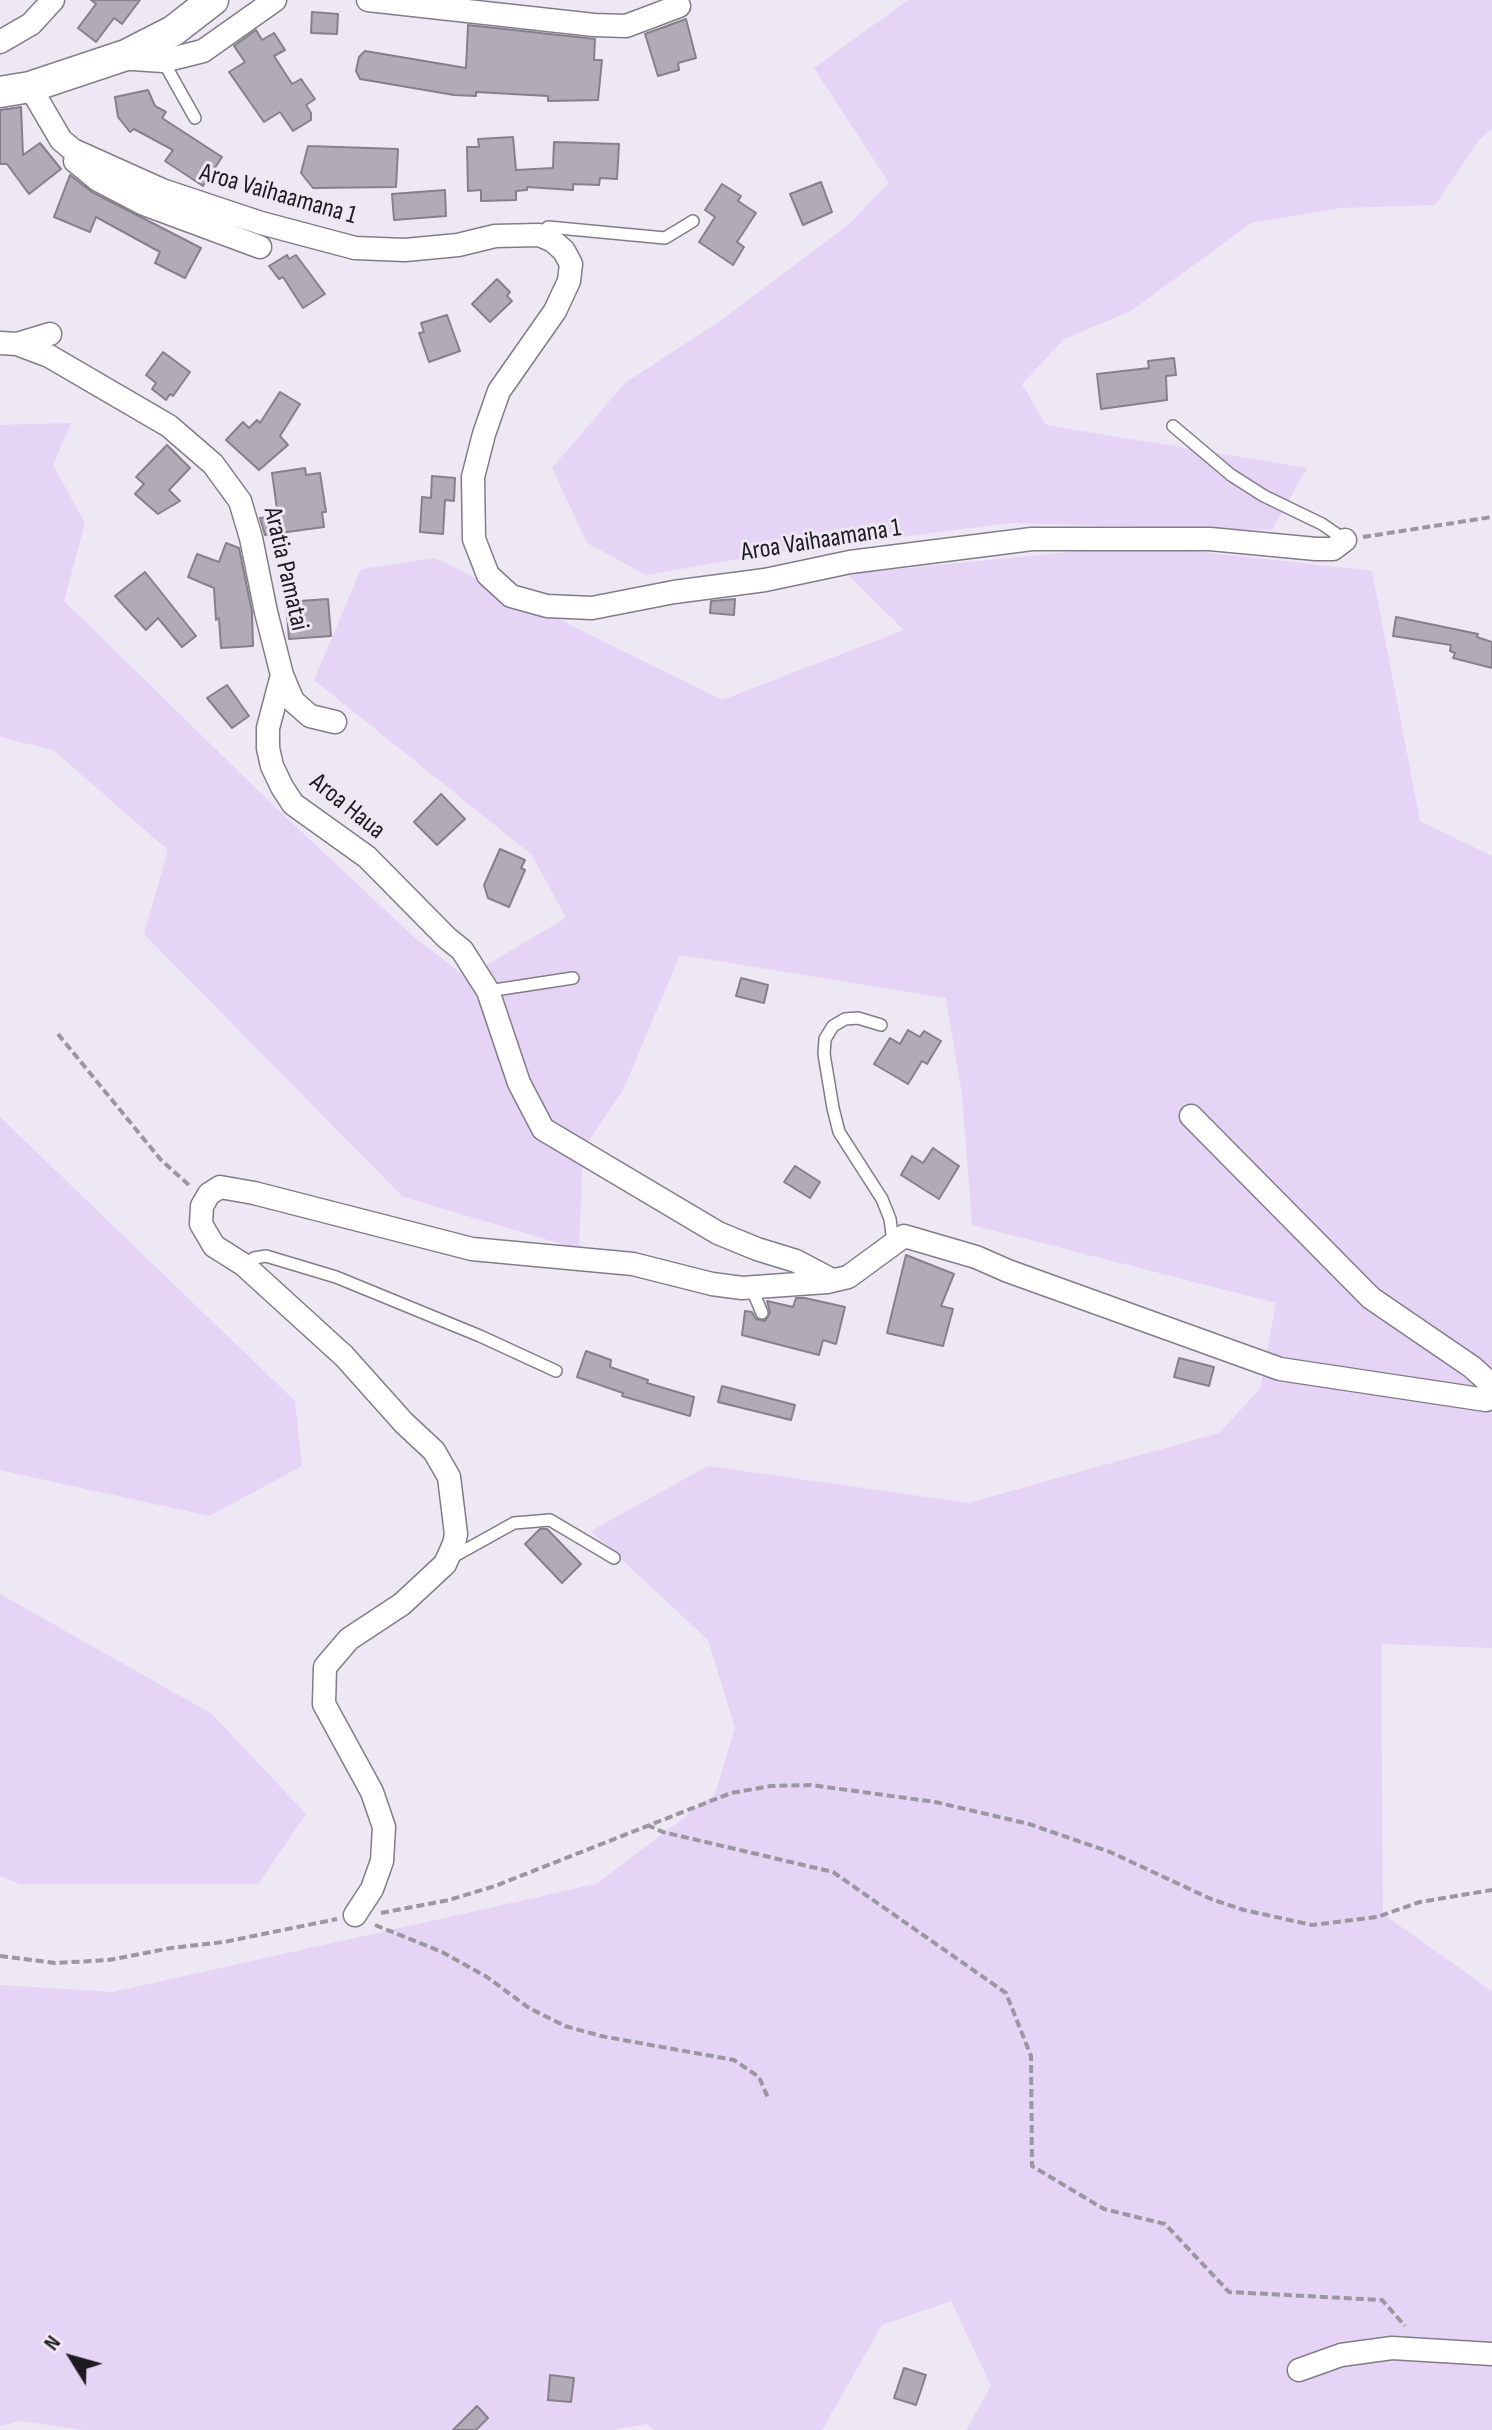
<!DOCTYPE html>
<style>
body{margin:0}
#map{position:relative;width:1492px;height:2430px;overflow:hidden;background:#eee7f4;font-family:"Sofia Sans Condensed",sans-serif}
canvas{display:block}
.north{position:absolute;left:32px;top:2318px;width:80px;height:80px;-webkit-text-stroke:6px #eee7f4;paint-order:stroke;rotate:307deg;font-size:22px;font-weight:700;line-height:32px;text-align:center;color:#1d1b1f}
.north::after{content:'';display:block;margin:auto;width:28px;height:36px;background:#1d1b1f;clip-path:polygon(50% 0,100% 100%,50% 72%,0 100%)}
</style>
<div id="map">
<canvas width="1492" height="2430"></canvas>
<div class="north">N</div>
</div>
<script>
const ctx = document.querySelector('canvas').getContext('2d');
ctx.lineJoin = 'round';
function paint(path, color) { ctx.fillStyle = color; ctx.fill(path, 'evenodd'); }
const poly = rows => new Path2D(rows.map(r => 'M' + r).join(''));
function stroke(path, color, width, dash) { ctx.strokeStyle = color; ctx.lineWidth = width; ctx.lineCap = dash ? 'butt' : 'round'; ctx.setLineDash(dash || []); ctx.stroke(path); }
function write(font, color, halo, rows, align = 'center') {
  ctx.font = font + ' "Sofia Sans Condensed",sans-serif'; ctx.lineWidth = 6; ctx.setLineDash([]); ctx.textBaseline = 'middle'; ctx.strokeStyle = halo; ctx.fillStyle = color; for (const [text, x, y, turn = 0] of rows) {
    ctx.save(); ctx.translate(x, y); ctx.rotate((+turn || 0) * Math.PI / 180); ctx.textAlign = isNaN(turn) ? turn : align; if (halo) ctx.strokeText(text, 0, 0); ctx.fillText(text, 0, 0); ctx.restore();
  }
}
const green = poly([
 [908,0,1492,0,1492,128,1479,140,1435,205,1341,208,1251,223,1131,311,1064,339,1022,384,1046,425,1307,468,1272,530,1010,523,772,553,646,575,587,543,552,468,625,383,723,319,849,224,889,183,814,68],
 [71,423,53,465,85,523,64,601,276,808,415,938,466,977,566,918,532,855,314,680,361,569,435,558,722,700,904,630,847,574,1140,545,1372,571,1420,821,1492,856,1492,1648,1381,1644,1383,1914,1492,1991,1492,2430,966,2430,991,2386,951,2301,882,2325,822,2430,655,2430,646,2424,613,2430,84,2430,20,2421,0,2426,0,1985,113,1992,596,1884,715,1794,735,1728,708,1640,591,1531,708,1466,968,1503,1219,1433,1260,1389,1276,1303,972,1225,962,1094,946,998,680,955,623,1090,583,1149,579,1249,403,1197,144,934,168,850,53,750,0,737,0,425],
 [0,1117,295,1401,302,1466,209,1516,0,1470],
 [0,1594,212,1714,306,1814,258,1884,20,1884,0,1876]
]);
const building = poly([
 [91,0,140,0,122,24,114,18,96,42,78,28,96,4,91,0],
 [312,12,338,14,337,34,311,33,312,12],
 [686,19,696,58,678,63,679,70,658,76,645,34,686,19],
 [468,25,595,39,594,60,602,60,598,100,548,101,548,96,476,92,476,96,454,95,360,79,356,71,359,57,365,51,466,68,468,25],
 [256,30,262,40,274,33,285,50,274,56,292,84,301,79,315,99,306,105,311,113,311,120,293,131,280,112,264,122,229,72,245,62,234,46,256,30],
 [148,90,155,106,166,112,162,118,222,157,203,186,165,161,173,150,134,129,130,132,118,117,115,97,148,90],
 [21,107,23,155,40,143,61,169,29,194,7,164,0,164,0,110,21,107],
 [513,137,516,170,553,168,554,142,619,144,617,179,600,178,599,185,573,184,573,190,527,187,527,190,516,191,516,200,481,201,481,190,468,191,467,147,479,147,478,139,513,137],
 [308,146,398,149,396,187,313,188,301,173,308,146],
 [70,175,92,192,201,248,185,278,155,263,160,252,96,217,90,232,54,217,70,175],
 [821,182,832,212,803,225,790,194,821,182],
 [722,184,741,196,738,201,756,213,737,242,744,247,733,265,699,242,715,217,705,210,722,184],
 [445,190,446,216,394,220,392,194,445,190],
 [287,255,289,259,296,255,325,294,303,308,283,277,279,279,269,266,287,255],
 [497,279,510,292,507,296,512,301,490,322,472,304,497,279],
 [447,315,460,351,429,362,419,333,424,332,421,323,447,315],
 [163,352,190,372,173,396,170,394,166,400,152,389,156,383,146,375,163,352],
 [1174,358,1176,375,1166,376,1167,400,1101,409,1097,374,1149,368,1148,361,1174,358],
 [280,392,300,404,280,436,288,445,259,470,226,440,243,422,249,428,257,420,260,423,280,392],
 [167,445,190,468,169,490,180,501,158,514,135,494,144,484,136,477,167,445],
 [305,468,306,475,320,473,326,512,322,512,324,527,265,535,260,518,278,516,272,473,305,468],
 [432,476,455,478,454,501,445,500,443,534,420,532,422,497,431,498,432,476],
 [226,543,239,548,252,612,253,646,221,648,219,618,216,620,214,588,188,577,197,554,219,562,226,543],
 [145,572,196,636,182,647,158,618,146,630,115,596,145,572],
 [328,599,331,636,289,639,286,602,328,599],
 [735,599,734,615,710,613,711,601,735,599],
 [1396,617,1478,634,1477,637,1492,642,1492,668,1453,658,1455,653,1450,651,1451,645,1393,636,1396,617],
 [227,685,249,716,232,728,207,698,227,685],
 [441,794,465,819,437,845,414,822,441,794],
 [500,849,525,860,521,868,525,870,509,907,488,898,484,885,500,849],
 [741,978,768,985,764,1003,736,996,741,978],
 [908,1030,920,1037,924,1031,941,1041,927,1064,922,1061,908,1084,874,1064,890,1038,900,1044,908,1030],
 [933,1148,959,1166,939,1199,901,1175,912,1156,923,1163,933,1148],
 [795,1166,820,1182,810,1198,784,1182,795,1166],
 [906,1255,954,1274,941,1306,953,1309,943,1346,887,1333,906,1255],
 [796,1298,805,1298,845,1307,836,1344,823,1340,819,1355,742,1335,745,1311,752,1312,756,1319,765,1321,770,1313,767,1301,793,1307,796,1298],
 [586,1351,611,1360,610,1367,648,1380,647,1383,694,1397,690,1416,622,1396,623,1393,577,1377,586,1351],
 [1179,1358,1214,1367,1209,1386,1174,1377,1179,1358],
 [722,1386,795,1405,791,1420,718,1402,722,1386],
 [540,1529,547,1529,581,1564,562,1583,525,1544,540,1529],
 [904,2368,926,2375,916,2405,894,2398,904,2368],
 [550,2375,574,2378,571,2402,548,2400,550,2375],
 [477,2406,488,2418,476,2430,453,2430,477,2406]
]);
const path = poly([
 [1363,537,1492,517],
 [58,1034,161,1160,190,1186],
 [647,1825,663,1832,833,1872,1006,1993,1031,2056,1032,2166,1104,2209,1165,2224,1229,2292,1382,2300,1405,2326],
 [381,1913,449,1900,495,1886,731,1793,771,1786,811,1785,935,1802,1029,1824,1110,1852,1211,1899,1244,1910,1312,1925,1377,1917,1420,1902,1492,1890],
 [375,1925,442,1952,487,1977,529,2008,565,2026,601,2036,734,2060,759,2077,768,2098],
 [0,1956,55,1963,109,1960,171,1948,224,1942,337,1919]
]);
const service = poly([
 [163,61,195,118],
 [539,235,548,227,665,238,693,221],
 [1173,426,1231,475,1264,496,1322,524,1345,540],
 [488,991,573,978],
 [881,1025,858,1018,845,1019,833,1026,825,1039,824,1054,833,1108,839,1132,882,1199,890,1219,893,1242],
 [244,1265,254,1258,266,1256,336,1277,480,1336,556,1371],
 [751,1287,762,1313],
 [451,1558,514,1523,550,1520,614,1558]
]);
const minor = poly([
 [368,0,594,25,626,26,679,6],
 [0,42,31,24,53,0],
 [118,58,163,61,203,51,275,0],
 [30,87,61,140,73,150,162,190,261,223,355,248,405,250,458,245,495,236,539,235,553,241,564,251,571,264,569,281,555,311,499,391,484,434,473,477,474,539,488,575,511,596,547,606,592,608,674,592,765,580,850,562,1032,539,1210,539,1316,549,1333,549,1345,540],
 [75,161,98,180,144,204,260,247],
 [0,343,17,344,49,356,169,426,213,464,240,501,251,538,266,612,282,675,293,701,310,716,335,722],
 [17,344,50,334],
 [282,675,268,728,268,748,272,766,282,787,293,804,367,857,447,938,462,950,488,991,519,1083,543,1129,718,1233,757,1249,796,1261,832,1280],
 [1191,1116,1371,1298,1472,1367,1492,1385],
 [355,1915,372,1889,382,1861,384,1827,372,1792,324,1704,325,1667,349,1639,402,1604,445,1564,454,1544,456,1534,449,1477,434,1451,404,1423,344,1356,244,1265,214,1246,201,1224,202,1206,209,1194,220,1187,254,1193,472,1249,633,1264,712,1284,742,1288,827,1282,848,1277,904,1236,976,1257,1008,1271,1280,1369,1486,1400,1492,1395],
 [1299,2370,1341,2355,1392,2348,1492,2354]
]);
const secondary = poly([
 [0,92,30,87,126,55,173,31,213,0]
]);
const streetNames = [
 ["Aroa Vaihaamana 1",278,195,16],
 ["Aroa Vaihaamana 1",821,541,-9],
 ["Aratia Pamatai",285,569,77],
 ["Aroa Haua",347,807,39]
];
paint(green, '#e5d4f5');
paint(building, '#b1abb7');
stroke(building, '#86808b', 2);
stroke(service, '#827c88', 14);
stroke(minor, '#827c88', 25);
stroke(secondary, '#827c88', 33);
stroke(path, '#9b969f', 4, [8, 4]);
stroke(service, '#fff', 11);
stroke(minor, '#fff', 22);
stroke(secondary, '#fff', 30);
write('26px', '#1d1b1f', '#eee7f4', streetNames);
</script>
